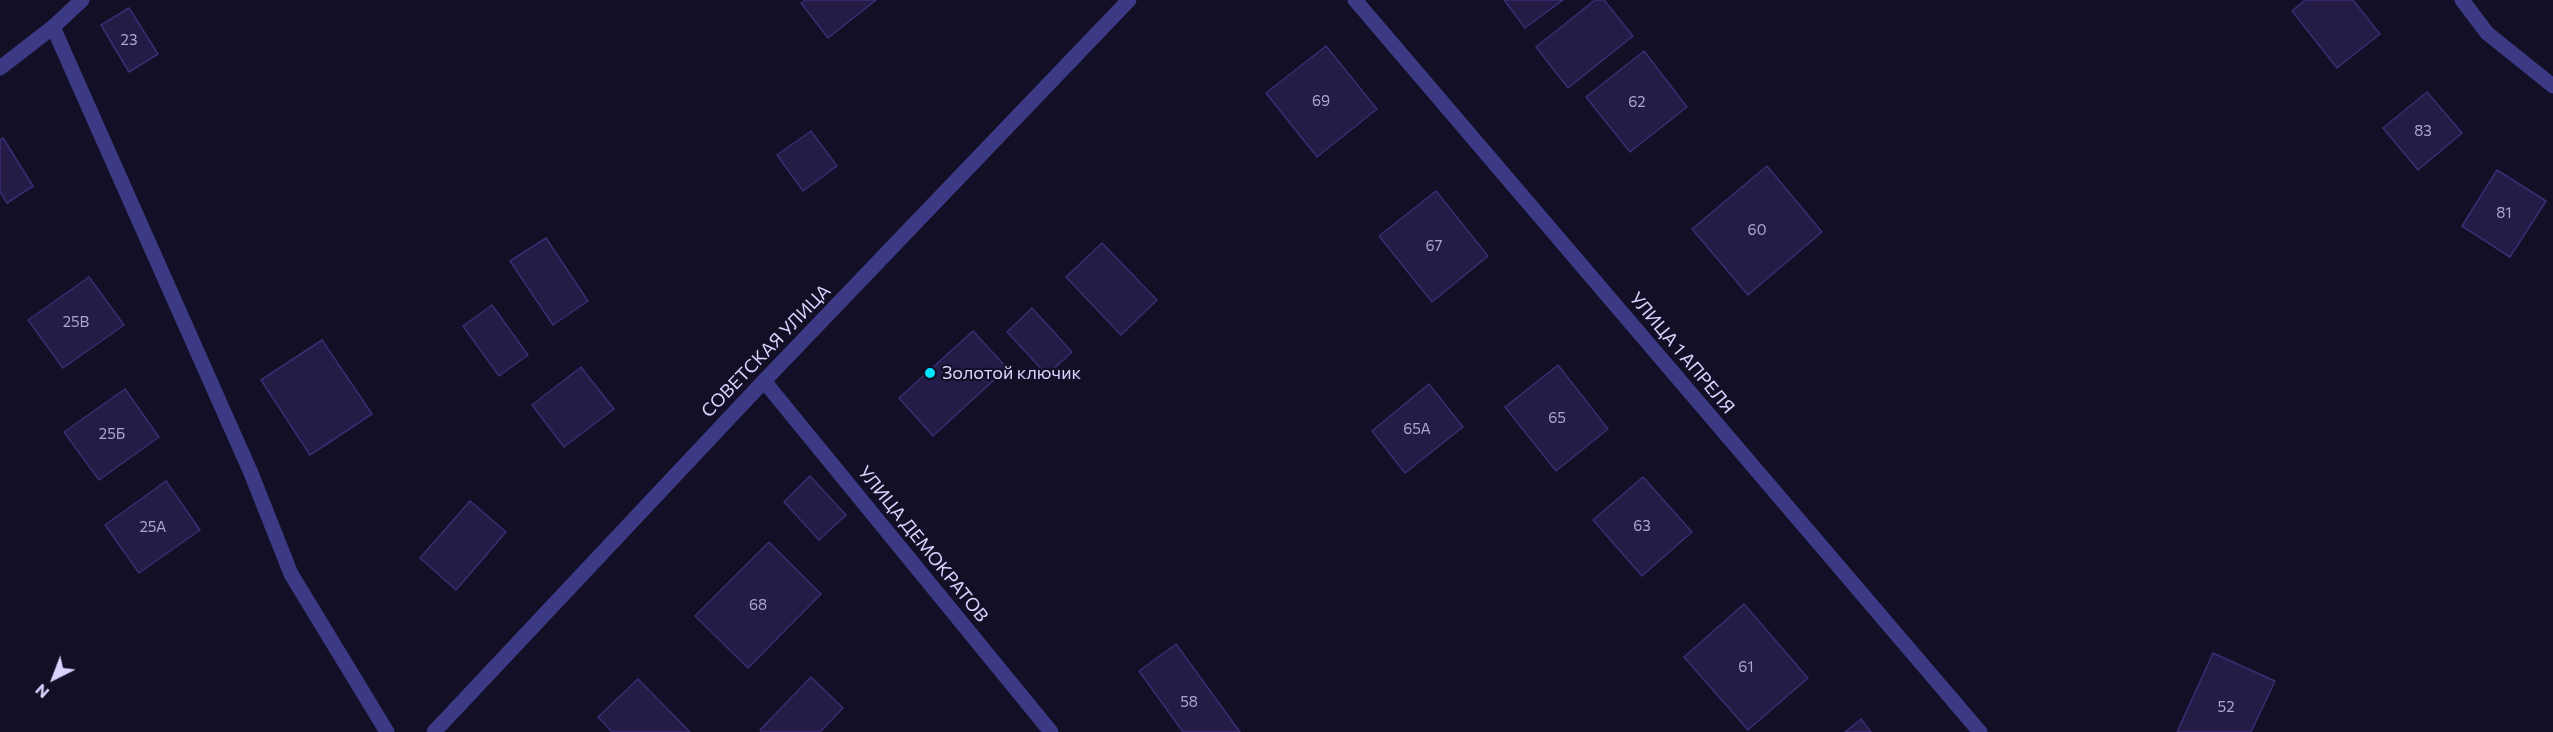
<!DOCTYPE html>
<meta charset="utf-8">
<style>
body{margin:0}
#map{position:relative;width:2553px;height:732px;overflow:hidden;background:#130f26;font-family:Commissioner,sans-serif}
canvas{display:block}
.north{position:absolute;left:24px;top:648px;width:60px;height:60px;-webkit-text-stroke:4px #130f26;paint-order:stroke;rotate:222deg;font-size:16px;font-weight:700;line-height:24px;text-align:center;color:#d9d4ff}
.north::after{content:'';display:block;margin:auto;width:21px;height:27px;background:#d9d4ff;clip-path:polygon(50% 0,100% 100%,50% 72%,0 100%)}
</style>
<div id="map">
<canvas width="2553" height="732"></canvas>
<div class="north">N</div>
</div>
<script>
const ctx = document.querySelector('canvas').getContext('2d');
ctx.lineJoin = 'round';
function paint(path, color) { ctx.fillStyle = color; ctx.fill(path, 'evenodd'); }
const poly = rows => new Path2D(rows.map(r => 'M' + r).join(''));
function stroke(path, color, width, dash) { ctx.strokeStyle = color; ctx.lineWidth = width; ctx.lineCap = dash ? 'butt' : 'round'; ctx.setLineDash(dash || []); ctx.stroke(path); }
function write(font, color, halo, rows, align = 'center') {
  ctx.font = font + ' Commissioner,sans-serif'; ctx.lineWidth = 4.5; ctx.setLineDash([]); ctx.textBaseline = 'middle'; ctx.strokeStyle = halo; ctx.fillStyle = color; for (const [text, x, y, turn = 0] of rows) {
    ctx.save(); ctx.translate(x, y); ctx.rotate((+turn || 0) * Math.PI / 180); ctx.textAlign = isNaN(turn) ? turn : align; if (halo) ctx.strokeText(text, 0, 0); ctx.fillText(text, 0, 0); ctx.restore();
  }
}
const building = poly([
 [805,0,876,0,828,38,801,3,805,0],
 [1504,0,1563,0,1525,28,1504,0],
 [1595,0,1604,0,1633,36,1568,88,1536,47,1595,0],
 [2305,0,2353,0,2380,34,2337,68,2292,11,2305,0],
 [129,8,158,54,129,72,101,25,129,8],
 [1326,46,1377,109,1317,157,1266,93,1326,46],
 [1644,51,1687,107,1630,152,1586,97,1644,51],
 [2427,92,2462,133,2418,170,2383,128,2427,92],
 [811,131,837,166,803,191,777,155,811,131],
 [3,138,33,186,7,203,0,192,0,140,3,138],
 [1767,166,1822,232,1748,295,1692,229,1767,166],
 [2497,170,2546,201,2510,257,2462,226,2497,170],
 [1436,191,1488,256,1432,302,1379,236,1436,191],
 [546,238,588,301,553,325,510,261,546,238],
 [1102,243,1157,300,1121,335,1066,277,1102,243],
 [89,277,124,325,63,368,28,320,89,277],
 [492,305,528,355,499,376,463,326,492,305],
 [1032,308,1072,352,1047,375,1007,332,1032,308],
 [973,331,1007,368,933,436,899,398,973,331],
 [322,340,372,414,310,455,261,380,322,340],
 [1558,365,1608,429,1556,471,1505,407,1558,365],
 [581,367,614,409,564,447,532,405,581,367],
 [1429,384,1463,427,1405,473,1372,431,1429,384],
 [125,389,159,437,99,480,64,432,125,389],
 [810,476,846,515,819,540,784,502,810,476],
 [1643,477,1692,532,1642,576,1593,520,1643,477],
 [166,481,200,530,139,573,105,525,166,481],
 [470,501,506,532,456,590,420,558,470,501],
 [769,542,821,594,748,668,695,616,769,542],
 [1744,604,1808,678,1748,730,1684,657,1744,604],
 [1176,644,1240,732,1183,732,1139,671,1176,644],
 [2213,653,2275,681,2251,732,2177,732,2213,653],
 [811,677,843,708,820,732,762,732,760,730,811,677],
 [638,679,690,732,612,732,598,717,638,679],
 [1861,719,1871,732,1845,732,1861,719]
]);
const minor = poly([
 [1355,0,1980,732],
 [2462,0,2487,33,2553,86],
 [53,27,251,473,291,574,387,732],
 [0,68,53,27,82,0],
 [764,381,1051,732],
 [434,732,764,381,1129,0]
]);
const markers = [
 [930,373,6,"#00e5ff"]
];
const numberNames = [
 ["23",129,40],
 ["69",1321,101],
 ["62",1637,102],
 ["83",2423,131],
 ["81",2504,213],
 ["60",1757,230],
 ["67",1434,246],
 ["25В",76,322],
 ["65",1557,418],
 ["65А",1417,429],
 ["25Б",112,434],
 ["63",1642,526],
 ["25А",153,527],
 ["68",758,605],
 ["61",1746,667],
 ["58",1189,702],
 ["52",2226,707]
];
const streetNames = [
 ["СОВЕТСКАЯ УЛИЦА",766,351,-46],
 ["УЛИЦА 1 АПРЕЛЯ",1682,353,50],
 ["УЛИЦА ДЕМОКРАТОВ",923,544,51]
];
const poiNames = [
 ["Золотой ключик",942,373]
];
paint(building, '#241b47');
stroke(building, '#3b2d73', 1.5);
stroke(minor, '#3d3a85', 15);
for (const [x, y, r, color] of markers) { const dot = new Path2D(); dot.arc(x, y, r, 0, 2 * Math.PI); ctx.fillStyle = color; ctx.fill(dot); stroke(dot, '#130f26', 2); }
write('15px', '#aca6d1', null, numberNames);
write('18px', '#d9d4ff', '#130f26', streetNames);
write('18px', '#d9d4ff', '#130f26', poiNames, 'left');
</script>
